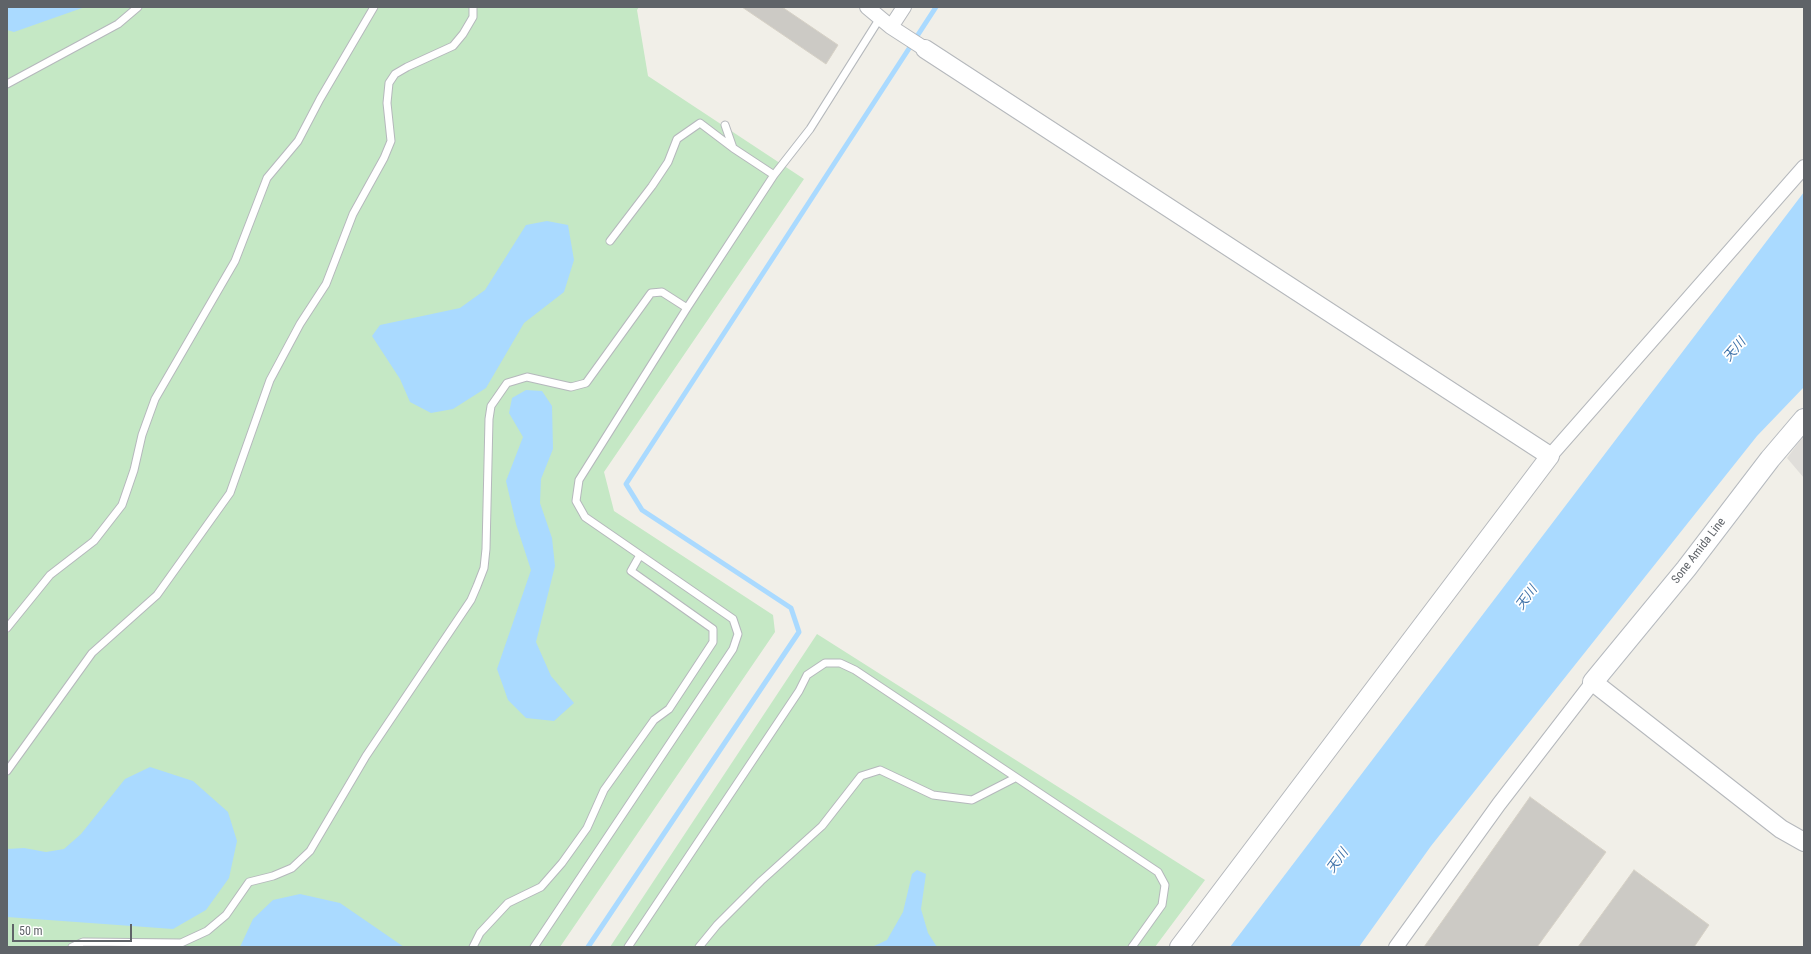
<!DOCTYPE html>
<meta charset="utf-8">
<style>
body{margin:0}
#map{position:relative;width:1811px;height:954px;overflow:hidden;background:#f1efe8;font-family:"Roboto Condensed",sans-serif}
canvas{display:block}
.frame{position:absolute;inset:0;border:8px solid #5f6368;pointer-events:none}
.scale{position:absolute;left:12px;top:924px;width:120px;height:18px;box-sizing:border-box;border:2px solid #5f6368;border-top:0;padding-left:5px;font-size:12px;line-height:14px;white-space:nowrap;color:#5f6368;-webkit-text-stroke:3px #fff;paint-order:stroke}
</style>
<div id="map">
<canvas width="1811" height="954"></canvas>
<div class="frame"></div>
<div class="scale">50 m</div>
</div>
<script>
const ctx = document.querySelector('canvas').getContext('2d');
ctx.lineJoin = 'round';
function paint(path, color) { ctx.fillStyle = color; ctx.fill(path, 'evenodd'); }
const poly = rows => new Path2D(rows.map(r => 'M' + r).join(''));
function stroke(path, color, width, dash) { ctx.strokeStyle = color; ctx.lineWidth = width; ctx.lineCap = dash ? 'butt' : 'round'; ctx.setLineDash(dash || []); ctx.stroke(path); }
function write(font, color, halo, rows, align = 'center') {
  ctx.font = font + ' "Roboto Condensed","Noto Sans JP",sans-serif'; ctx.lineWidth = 3.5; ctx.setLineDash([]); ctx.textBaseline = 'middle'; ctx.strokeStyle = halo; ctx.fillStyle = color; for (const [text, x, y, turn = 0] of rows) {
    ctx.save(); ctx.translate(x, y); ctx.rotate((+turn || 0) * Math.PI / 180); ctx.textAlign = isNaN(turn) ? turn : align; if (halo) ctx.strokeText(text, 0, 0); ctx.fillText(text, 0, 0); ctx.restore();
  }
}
const industrial = poly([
 [1804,435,1804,478,1787,458]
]);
const green = poly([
 [7,7,639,7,637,10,648,76,804,179,604,472,614,511,773,615,775,632,560,947,7,947],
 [817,634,1205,880,1155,947,610,947]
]);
const water = poly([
 [7,7,85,7,14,32,7,30],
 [1804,192,1804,387,1757,436,1431,846,1359,947,1230,947],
 [547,221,568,225,574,260,564,292,524,323,486,388,453,409,431,413,410,402,400,379,372,336,380,325,460,308,485,290,526,225],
 [526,390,542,391,552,406,553,449,541,479,540,503,552,538,555,566,536,642,551,676,574,703,554,721,526,718,508,700,497,669,531,570,516,524,506,481,523,437,509,413,512,398],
 [150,767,193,781,228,812,237,841,229,878,206,910,173,929,7,917,7,849,24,848,46,852,64,849,81,834,125,779],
 [917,870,926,874,921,909,928,933,937,947,872,947,887,940,903,912,912,874],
 [300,894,340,903,404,947,240,947,253,919,273,900]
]);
const stream = poly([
 [588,947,799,632,791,608,642,510,626,484,936,7]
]);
const building = poly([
 [742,7,782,7,838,45,826,64,742,7],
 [1530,797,1606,852,1537,947,1424,947,1530,797],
 [1634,870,1709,925,1694,947,1578,947,1634,870]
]);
const service = poly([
 [7,84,118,24,138,7],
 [725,125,733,148,774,175,810,129,880,18],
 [610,241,652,186,668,162,677,139,700,123,733,148],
 [7,628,50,575,94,541,122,505,134,470,142,435,155,399,235,261,267,178,298,141,320,99,374,7],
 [7,771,92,653,157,595,230,493,270,380,300,324,326,284,353,214,384,158,391,141,387,103,389,83,395,74,407,67,453,46,463,34,473,17,473,7],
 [72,947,83,942,181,943,207,931,226,915,249,882,273,876,292,868,310,851,366,756,471,600,477,586,484,568,486,549,489,419,491,406,507,383,527,377,571,387,586,383,651,293,662,292,687,308],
 [473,947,480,933,508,903,541,887,562,863,587,828,604,790,654,720,669,709,713,642,713,629,631,571,640,555],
 [534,947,733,649,738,634,733,619,585,517,576,501,579,480,687,308,774,175],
 [628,947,799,691,807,675,825,663,840,663,855,670,1158,872,1165,885,1162,905,1132,947],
 [699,947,717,925,761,881,822,826,861,776,880,770,933,795,972,800,1015,778]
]);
const minor = poly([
 [867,7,891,27,925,49],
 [891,27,904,7],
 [1550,456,1804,167],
 [1396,947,1499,804,1593,682]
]);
const tertiary = poly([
 [925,49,1550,456,1179,947],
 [1593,682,1781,829,1804,842]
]);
const secondary = poly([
 [1593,682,1686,569,1770,459,1804,419]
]);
const streetNames = [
 ["Sone Amida Line",1699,551,-52]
];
const waterNames = [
 ["天川",1735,350,-49],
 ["天川",1527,598,-54],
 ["天川",1338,861,-54]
];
paint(industrial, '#e0deda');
paint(green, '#c5e8c5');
paint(water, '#aadaff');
stroke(stream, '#aadaff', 5);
paint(building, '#cccac5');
stroke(building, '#d6d1c6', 1);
stroke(service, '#b5b8bc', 9);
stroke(minor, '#b5b8bc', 16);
stroke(tertiary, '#b5b8bc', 20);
stroke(secondary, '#b6babf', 22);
stroke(service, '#fff', 7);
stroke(minor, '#fff', 14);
stroke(tertiary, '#fff', 18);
stroke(secondary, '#fff', 20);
write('12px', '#5f6368', '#fff', streetNames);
write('italic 13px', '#4174aa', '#fff', waterNames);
</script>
